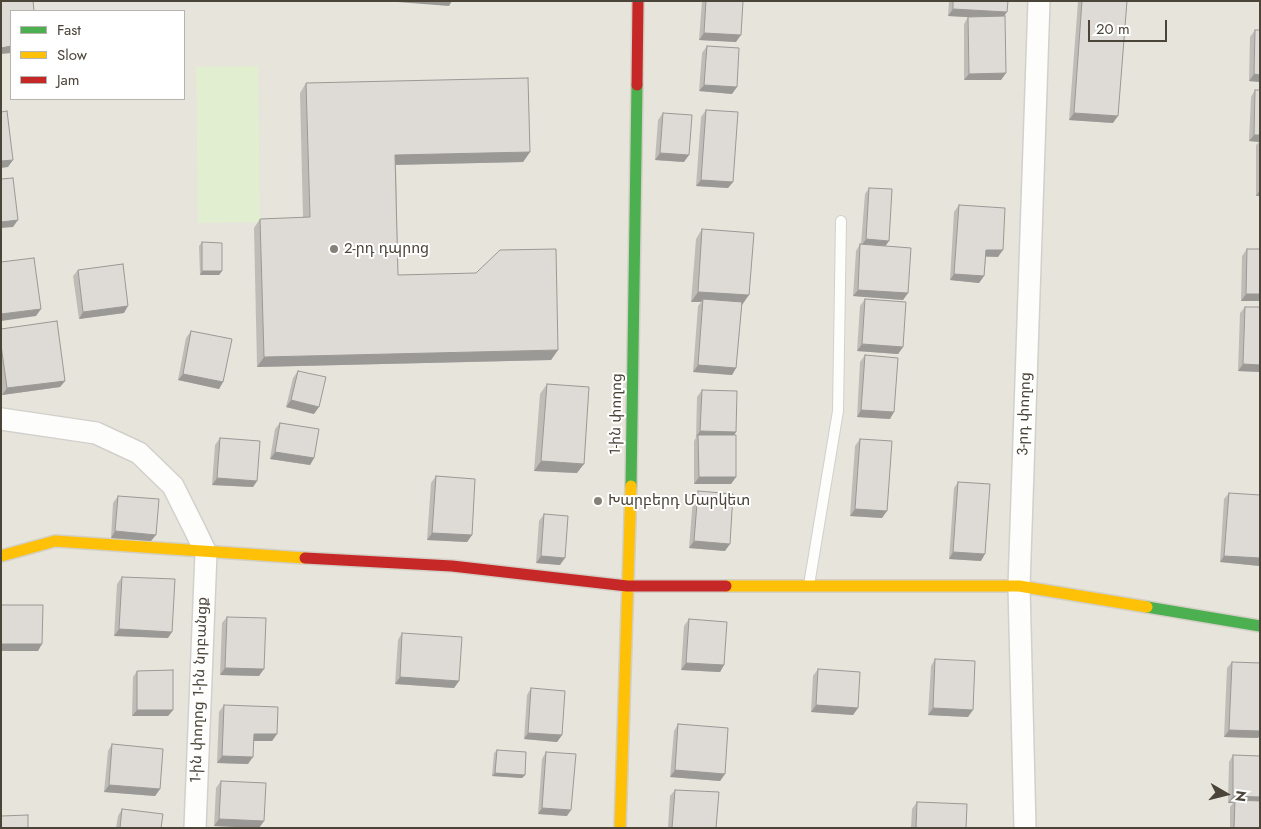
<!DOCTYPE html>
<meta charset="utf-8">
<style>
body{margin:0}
#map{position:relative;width:1261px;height:829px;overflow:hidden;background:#f4f2ee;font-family:Jost,sans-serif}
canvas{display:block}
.frame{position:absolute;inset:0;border:2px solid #4b4439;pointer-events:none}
.legend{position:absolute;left:10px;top:10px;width:175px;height:90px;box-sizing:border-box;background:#fff;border:1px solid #b7b4b0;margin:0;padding:6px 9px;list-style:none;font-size:15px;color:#4b4439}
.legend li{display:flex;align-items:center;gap:10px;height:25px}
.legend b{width:25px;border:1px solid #b7b4b0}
.north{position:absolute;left:1201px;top:769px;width:50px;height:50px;-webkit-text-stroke:4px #fff;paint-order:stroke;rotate:98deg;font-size:14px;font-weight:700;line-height:20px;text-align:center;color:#4b4439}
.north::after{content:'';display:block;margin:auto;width:18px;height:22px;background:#4b4439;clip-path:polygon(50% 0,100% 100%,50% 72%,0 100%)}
.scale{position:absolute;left:1088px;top:20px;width:79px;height:22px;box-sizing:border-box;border:2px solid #4b4439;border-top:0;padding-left:6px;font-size:15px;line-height:18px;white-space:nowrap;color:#4b4439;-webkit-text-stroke:4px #fff;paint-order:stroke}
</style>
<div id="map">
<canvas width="1261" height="829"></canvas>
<div class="frame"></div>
<ul class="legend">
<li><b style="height:6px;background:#4caf50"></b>Fast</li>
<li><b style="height:6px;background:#ffc107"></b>Slow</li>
<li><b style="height:6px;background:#c62828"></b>Jam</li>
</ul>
<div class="north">N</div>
<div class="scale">20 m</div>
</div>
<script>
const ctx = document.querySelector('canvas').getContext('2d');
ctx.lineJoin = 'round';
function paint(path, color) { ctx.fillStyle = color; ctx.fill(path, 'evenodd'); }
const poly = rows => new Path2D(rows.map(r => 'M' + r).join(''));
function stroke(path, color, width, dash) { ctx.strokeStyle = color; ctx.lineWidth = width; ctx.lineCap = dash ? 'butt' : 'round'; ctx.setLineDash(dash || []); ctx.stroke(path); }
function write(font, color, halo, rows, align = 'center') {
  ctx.font = font + ' Jost,"Noto Sans Armenian",sans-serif'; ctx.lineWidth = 4; ctx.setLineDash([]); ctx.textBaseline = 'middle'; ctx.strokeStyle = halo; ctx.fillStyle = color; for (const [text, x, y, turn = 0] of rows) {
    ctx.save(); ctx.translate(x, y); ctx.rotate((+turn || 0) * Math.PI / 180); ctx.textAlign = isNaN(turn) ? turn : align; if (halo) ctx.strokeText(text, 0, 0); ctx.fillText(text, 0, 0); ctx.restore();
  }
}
const residential = poly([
 [1,1,1260,1,1260,828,1,828],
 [11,11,184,11,184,99,11,99]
]);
const green = poly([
 [258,66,260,222,198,223,196,67]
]);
const lane = poly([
 [809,585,838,411,841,221]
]);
const street = poly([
 [1,419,96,433,139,453,173,486,196,532,206,553,195,828],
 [1025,828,1019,586,1039,1]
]);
const fast = poly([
 [631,486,637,85],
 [1147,607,1260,626]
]);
const slow = poly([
 [1,556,55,541,305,558],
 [726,586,1019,586,1147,607],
 [620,828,631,486]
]);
const jam = poly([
 [637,85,638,1],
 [305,558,452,566,627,586,726,586]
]);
const wall = poly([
 [702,1,743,1,736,42,699,40],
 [949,1,1008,1,1004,16,1006,73,1001,80,964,80,964,24,968,17,948,16],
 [1079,1,1127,1,1113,123,1069,120,1078,2],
 [1255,30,1260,82,1249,81,1250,37],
 [707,46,732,94,699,91,702,53],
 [306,83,530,152,523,162,396,165,398,275,558,350,551,360,257,367,254,228,260,219,303,218,300,93],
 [1255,90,1260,90,1260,196,1256,196,1256,145,1259,142,1249,141,1251,97],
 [706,110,733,182,728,188,696,186,701,117],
 [663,113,684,162,655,160,658,120],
 [869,188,885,246,908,293,903,300,853,296,856,251,860,244,861,244,865,194],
 [959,205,998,257,986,257,984,276,979,283,950,280,954,212],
 [702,229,742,305,736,368,732,375,693,372,698,306,701,302,691,302,696,239],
 [202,242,222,271,219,275,200,275,199,246],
 [1247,249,1260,301,1241,301,1242,256],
 [78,270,124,313,79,319,73,276],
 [865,299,903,347,898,354,857,351,860,306],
 [1245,307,1260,307,1260,372,1238,371,1240,313],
 [1,329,65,381,60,387,2,395,1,389],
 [191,331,223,382,219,389,178,380,186,338],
 [865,355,890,419,857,417,860,362],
 [298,371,314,414,286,407,293,378],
 [547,384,577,473,534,471,540,394],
 [702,390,736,432,734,435,736,477,731,484,694,484,694,441,696,438,697,397],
 [280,423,314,458,310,465,270,459,275,429],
 [220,438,257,481,253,487,212,485,215,445],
 [860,439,882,518,850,516,855,446],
 [436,476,472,535,467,542,427,540,431,483],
 [958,482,981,561,949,559,954,488],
 [698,491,725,551,689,548,693,498],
 [1229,493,1260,566,1220,562,1224,499],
 [118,496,151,541,111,538,113,503],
 [544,514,560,565,536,563,539,521],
 [122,577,168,638,114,636,117,584],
 [227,617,259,676,220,675,222,623],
 [689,619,724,665,720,672,681,670,684,626],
 [402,633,459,681,454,688,395,684,398,640],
 [935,659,968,717,928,715,931,666],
 [1232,662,1260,663,1260,735,1258,738,1224,737,1227,668],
 [818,669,858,708,853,715,811,712,813,676],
 [137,671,173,710,168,716,132,716,133,677],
 [531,688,562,735,557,742,524,739,527,695],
 [224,705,277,734,272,741,254,741,248,764,217,763,219,712],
 [678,724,725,774,720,781,670,777,674,731],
 [112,744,160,789,155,796,104,792,108,751],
 [497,750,525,775,522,778,492,776,494,753],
 [546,752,567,816,538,814,542,759],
 [1233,755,1260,828,1230,828,1230,807,1233,803,1228,803,1229,762],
 [221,781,264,821,259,828,214,826,216,788],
 [675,790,716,828,668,828,670,796],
 [917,802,966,828,911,828,912,809],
 [122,809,161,828,116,828,118,816]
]);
const shadedWall = poly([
 [385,1,452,1,449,6],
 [953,9,1007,12,1002,19,948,16],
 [704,33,741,35,736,42,699,40],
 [11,46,11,53,1,54,1,48],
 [1006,73,1001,80,964,80,969,74],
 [1254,74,1260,75,1260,82,1249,81],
 [704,85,737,87,732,94,699,91],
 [1074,113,1118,116,1113,123,1069,120],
 [1254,135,1260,135,1260,140,1259,142,1249,141],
 [530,152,523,162,388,165,395,155],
 [660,153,689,155,684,162,655,160],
 [13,160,8,167,1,168,1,161],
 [701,180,733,182,728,188,696,186],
 [1260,190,1260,196,1256,196],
 [18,220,13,227,1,228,1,222],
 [866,239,889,241,884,248,861,246],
 [986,250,1003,250,998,257,981,256],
 [202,271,222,271,219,275,200,275],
 [954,274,984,276,979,283,950,280],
 [858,290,908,293,903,300,853,296],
 [698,292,749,295,742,305,703,303,703,299,701,302,691,302],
 [1246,294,1260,294,1260,301,1241,301],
 [128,306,124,313,79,319,83,312],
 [41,309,36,316,1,321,1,314],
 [862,344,903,347,898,354,857,351],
 [558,350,551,360,257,367,264,357],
 [1243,364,1260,365,1260,372,1238,371],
 [698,365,736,368,732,375,693,372],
 [183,374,223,382,219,389,178,380],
 [65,381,60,387,2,395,7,388],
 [291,400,319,407,314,414,286,407],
 [861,410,894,412,890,419,857,417],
 [700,431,736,432,731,439,698,435,695,438],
 [275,452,314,458,310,465,270,459],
 [541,461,584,464,577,473,534,471],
 [699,477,736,477,731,484,694,484],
 [217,478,257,481,253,487,212,485],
 [855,509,887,511,882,518,850,516],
 [115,531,156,535,151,541,111,538],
 [432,533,472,535,467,542,427,540],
 [694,541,730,544,725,551,689,548],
 [953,552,985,554,981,561,949,559],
 [541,556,565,558,560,565,536,563],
 [1224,556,1260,558,1260,566,1220,562],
 [119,629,172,632,168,638,114,636],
 [1,644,42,644,38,651,1,651],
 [686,663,724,665,720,672,681,670],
 [225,668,264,669,259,676,220,675],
 [400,677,459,681,454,688,395,684],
 [816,705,858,708,853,715,811,712],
 [933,708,973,710,968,717,928,715],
 [137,710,173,710,168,716,132,716],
 [1229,730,1260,731,1260,735,1258,738,1224,737],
 [528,733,562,735,557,742,524,739],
 [254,734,277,734,272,741,249,741],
 [222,756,253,757,248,764,217,763],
 [675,770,725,774,720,781,670,777],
 [495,773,525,775,522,778,492,776],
 [109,785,160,789,155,796,104,792],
 [1233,796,1260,797,1260,804,1235,800,1233,803,1228,803],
 [542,808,571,810,567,816,538,814],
 [219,819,264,821,259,828,214,826]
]);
const building = poly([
 [1,1,33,1,34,11,11,11,11,46,1,48,1,1],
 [706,1,743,1,741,35,704,33,706,1],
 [953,1,1008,1,1007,12,953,9,953,1],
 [1082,1,1127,1,1118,116,1074,113,1082,1],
 [1005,16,1006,73,969,74,968,17,1005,16],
 [1255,30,1260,30,1260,75,1254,74,1255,30],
 [707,46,739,48,737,87,704,85,707,46],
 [528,78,530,152,395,155,398,275,476,273,500,250,556,249,558,350,264,357,260,219,310,217,306,83,528,78],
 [1255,90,1260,90,1260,135,1254,135,1255,90],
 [706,110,738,112,733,182,701,180,706,110],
 [7,111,13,160,1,161,1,112,7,111],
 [663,113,692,115,689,155,660,153,663,113],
 [13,178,18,220,1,222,1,179,13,178],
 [869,188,892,189,889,241,866,239,869,188],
 [959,205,1005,208,1003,250,986,250,984,276,954,274,959,205],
 [702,229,754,233,749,295,698,292,702,229],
 [202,242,222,243,222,271,202,271,202,242],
 [860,244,911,248,908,293,858,290,860,244],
 [1247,249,1260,249,1260,294,1246,294,1247,249],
 [34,258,41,309,1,314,1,262,34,258],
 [123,264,128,306,83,312,78,270,123,264],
 [703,299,742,302,736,368,698,365,703,299],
 [865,299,906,302,903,347,862,344,865,299],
 [1245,307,1260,307,1260,365,1243,364,1245,307],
 [57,321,65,381,7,388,1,345,1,329,57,321],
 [191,331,232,339,223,382,183,374,191,331],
 [865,355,898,358,894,412,861,410,865,355],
 [298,371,326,377,319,407,291,400,298,371],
 [547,384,589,387,584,464,541,461,547,384],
 [702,390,737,391,736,432,700,431,702,390],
 [280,423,319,429,314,458,275,452,280,423],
 [698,435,736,435,736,477,699,477,698,435],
 [220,438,260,441,257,481,217,478,220,438],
 [860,439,892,441,887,511,855,509,860,439],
 [436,476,475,479,472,535,432,533,436,476],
 [958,482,990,484,985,554,953,552,958,482],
 [698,491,733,494,730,544,694,541,698,491],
 [1229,493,1260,495,1260,558,1224,556,1229,493],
 [118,496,159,499,156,535,115,531,118,496],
 [544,514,568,516,565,558,541,556,544,514],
 [122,577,175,579,172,632,119,629,122,577],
 [1,605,43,605,42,644,1,644,1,605],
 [227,617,266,618,264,669,225,668,227,617],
 [689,619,727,622,724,665,686,663,689,619],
 [402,633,462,637,459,681,400,677,402,633],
 [935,659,975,661,973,710,933,708,935,659],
 [1232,662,1260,663,1260,731,1229,730,1232,662],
 [818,669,860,672,858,708,816,705,818,669],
 [173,670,173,710,137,710,137,671,173,670],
 [531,688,565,691,562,735,528,733,531,688],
 [224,705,278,707,277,734,254,734,253,757,222,756,224,705],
 [678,724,728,728,725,774,675,770,678,724],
 [112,744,163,749,160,789,109,785,112,744],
 [497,750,526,752,525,775,495,773,497,750],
 [546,752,576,754,571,810,542,808,546,752],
 [1233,755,1260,756,1260,797,1233,796,1233,755],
 [221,781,266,783,264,821,219,819,221,781],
 [675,790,719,792,716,828,672,828,675,790],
 [1235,800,1260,801,1260,828,1234,828,1235,800],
 [917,802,967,804,966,828,916,828,917,802],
 [122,809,163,814,161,828,120,828,122,809],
 [28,815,28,828,1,828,1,816,28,815]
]);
const markers = [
 [334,249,5,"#868178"],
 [598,501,5,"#868178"]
];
const poiNames = [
 ["2-րդ դպրոց",344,249],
 ["Խարբերդ Մարկետ",608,501]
];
const streetNames = [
 ["1-ին փողոց",617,414,-89],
 ["3-րդ փողոց",1025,414,-88],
 ["1-ին փողոց 1-ին նրբանցք",200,690,-88]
];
paint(residential, '#e7e4dc');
paint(green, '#e1eecf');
stroke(lane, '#d2d0cb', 12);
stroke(street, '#d2d0cb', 24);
stroke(fast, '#d3cfc5', 14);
stroke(slow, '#d3cfc5', 14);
stroke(jam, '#d3cfc5', 14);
stroke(lane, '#fdfdfc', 10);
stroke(street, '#fdfdfc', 21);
stroke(fast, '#4caf50', 11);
stroke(slow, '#ffc107', 11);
stroke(jam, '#c62828', 11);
paint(wall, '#bfbcb8');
paint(shadedWall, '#9b9996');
paint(building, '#dedbd6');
stroke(building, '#9b9996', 1);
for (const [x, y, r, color] of markers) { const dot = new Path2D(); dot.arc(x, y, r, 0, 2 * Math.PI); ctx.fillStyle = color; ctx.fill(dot); stroke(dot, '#fff', 2); }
write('15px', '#4b4439', '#fff', poiNames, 'left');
write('15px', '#4b4439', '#fff', streetNames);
</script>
